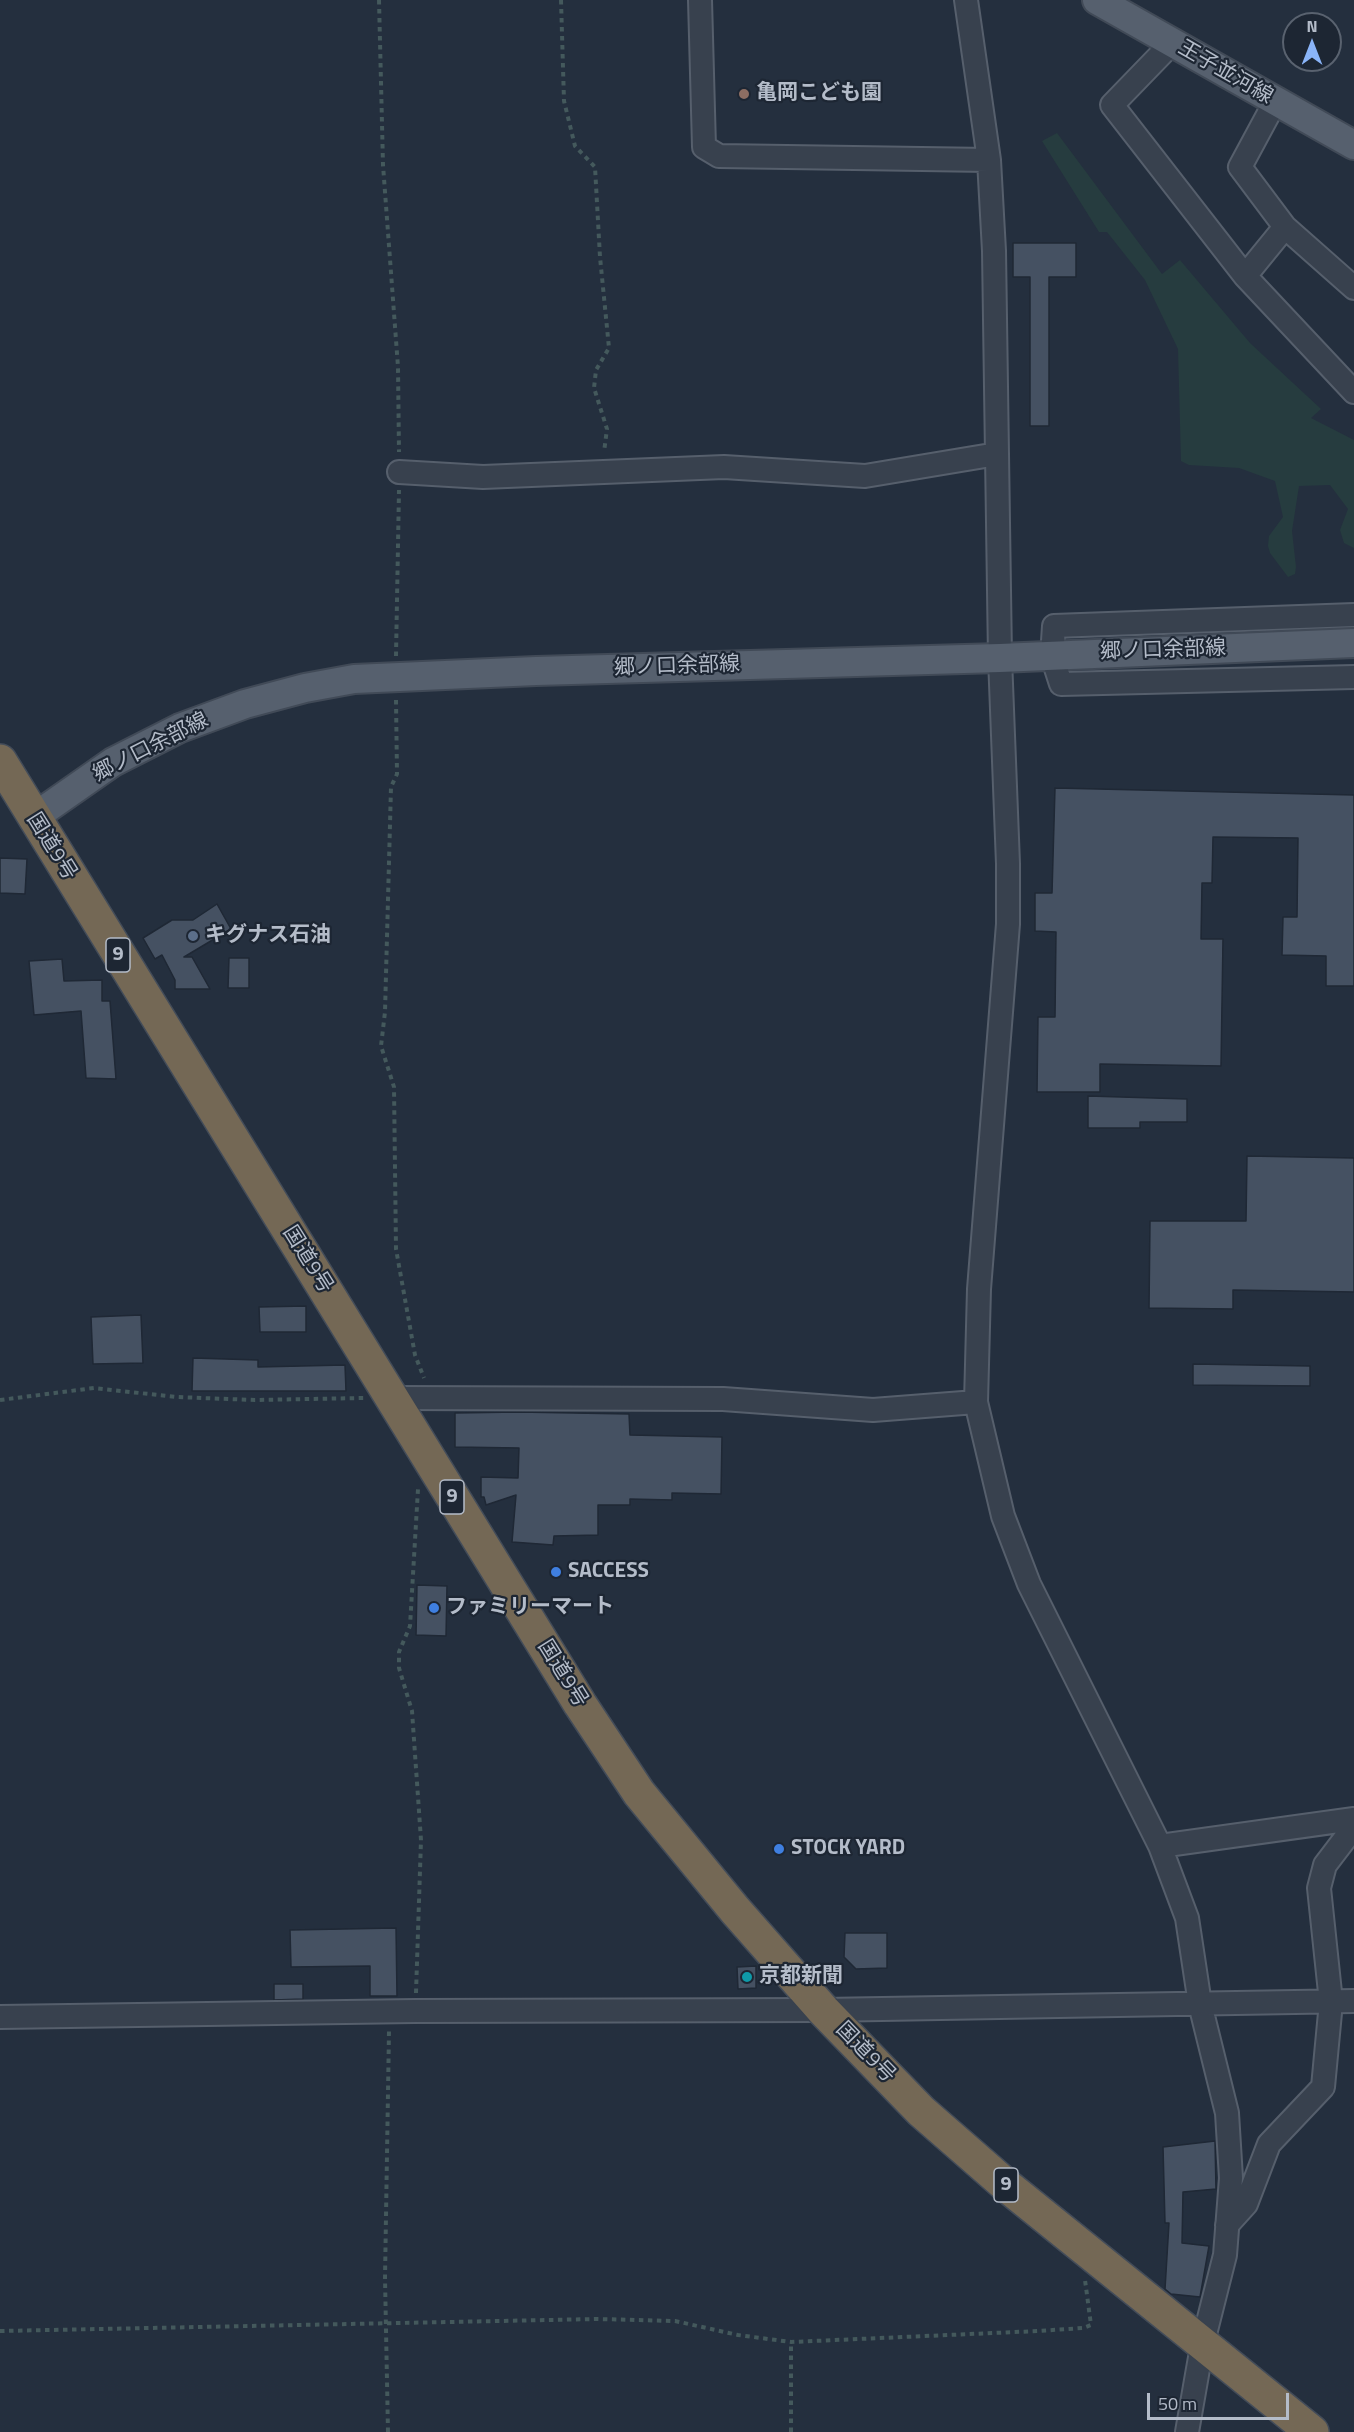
<!DOCTYPE html>
<meta charset="utf-8">
<style>
body{margin:0}
#map{position:relative;width:1354px;height:2432px;overflow:hidden;background:#242f3e;font-family:"Titillium Web",sans-serif}
canvas{display:block}
.north{position:absolute;left:1282px;top:12px;width:60px;height:60px;box-sizing:border-box;background:#1d2633;border:2px solid #59626f;border-radius:50%;rotate:0deg;font-size:16px;font-weight:700;line-height:24px;text-align:center;color:#b4bcc9}
.north::after{content:'';display:block;margin:auto;width:21px;height:27px;background:#8ab4f8;clip-path:polygon(50% 0,100% 100%,50% 72%,0 100%)}
.scale{position:absolute;left:1147px;top:2393px;width:142px;height:27px;box-sizing:border-box;border:3px solid #b4bcc9;border-top:0;padding-left:8px;font-size:18px;line-height:21px;white-space:nowrap;color:#b4bcc9;-webkit-text-stroke:4px #1d2633;paint-order:stroke}
</style>
<div id="map">
<canvas width="1354" height="2432"></canvas>
<div class="north">N</div>
<div class="scale">50 m</div>
</div>
<script>
const ctx = document.querySelector('canvas').getContext('2d');
ctx.lineJoin = 'round';
function paint(path, color) { ctx.fillStyle = color; ctx.fill(path, 'evenodd'); }
const poly = rows => new Path2D(rows.map(r => 'M' + r).join(''));
function stroke(path, color, width, dash) { ctx.strokeStyle = color; ctx.lineWidth = width; ctx.lineCap = dash ? 'butt' : 'round'; ctx.setLineDash(dash || []); ctx.stroke(path); }
function write(font, color, halo, rows, align = 'center') {
  ctx.font = font + ' "Titillium Web","Noto Sans JP",sans-serif'; ctx.lineWidth = 4.5; ctx.setLineDash([]); ctx.textBaseline = 'middle'; ctx.strokeStyle = halo; ctx.fillStyle = color; for (const [text, x, y, turn = 0] of rows) {
    ctx.save(); ctx.translate(x, y); ctx.rotate((+turn || 0) * Math.PI / 180); ctx.textAlign = isNaN(turn) ? turn : align; if (halo) ctx.strokeText(text, 0, 0); ctx.fillText(text, 0, 0); ctx.restore();
  }
}
const green = poly([
 [1057,133,1162,274,1180,260,1250,343,1321,409,1311,418,1354,440,1354,548,1344,543,1340,530,1348,509,1330,485,1299,486,1292,531,1296,567,1295,574,1288,577,1270,553,1268,546,1269,536,1283,517,1275,481,1239,468,1189,465,1181,461,1178,349,1145,280,1107,232,1099,232,1042,141]
]);
const building = poly([
 [1013,243,1076,243,1076,277,1049,277,1049,426,1030,426,1030,277,1013,277,1013,243],
 [1055,788,1354,795,1354,986,1326,986,1326,956,1282,955,1283,917,1297,917,1298,838,1213,837,1212,883,1202,883,1201,939,1223,939,1221,1066,1100,1064,1100,1092,1037,1092,1038,1017,1055,1017,1056,932,1035,931,1035,893,1052,893,1055,788],
 [0,858,27,859,25,894,0,893,0,858],
 [217,904,231,929,184,957,192,957,210,989,175,989,175,980,162,955,155,959,143,938,172,920,193,920,217,904],
 [229,958,249,958,249,988,228,988,229,958],
 [62,959,64,981,102,980,102,1001,110,1001,116,1079,86,1078,81,1011,34,1015,29,961,62,959],
 [1088,1096,1187,1099,1187,1122,1140,1122,1140,1128,1088,1128,1088,1096],
 [1247,1156,1354,1158,1354,1292,1233,1290,1233,1309,1149,1308,1150,1221,1246,1221,1247,1156],
 [306,1306,306,1332,260,1332,259,1307,306,1306],
 [141,1315,143,1363,93,1364,91,1317,141,1315],
 [193,1358,258,1360,258,1367,345,1365,346,1391,192,1391,193,1358],
 [1193,1364,1310,1366,1310,1386,1193,1385,1193,1364],
 [518,1412,629,1414,630,1435,722,1437,721,1494,672,1493,672,1500,630,1499,630,1505,598,1505,598,1535,554,1536,553,1545,512,1542,516,1495,486,1505,484,1497,481,1497,481,1477,518,1478,519,1448,455,1447,455,1413,518,1412],
 [417,1585,447,1586,446,1636,416,1635,417,1585],
 [396,1928,397,1996,370,1996,370,1966,291,1967,290,1930,396,1928],
 [845,1933,887,1933,887,1968,856,1969,844,1957,845,1933],
 [756,1966,756,1988,738,1989,737,1967,756,1966],
 [274,1984,303,1984,303,1999,274,2000,274,1984],
 [1215,2141,1216,2189,1183,2192,1182,2243,1209,2246,1200,2297,1171,2294,1165,2289,1169,2223,1165,2223,1163,2147,1215,2141]
]);
const path = poly([
 [379,0,383,165,398,367,399,452],
 [561,0,564,101,575,146,595,167,600,257,609,348,596,370,594,388,607,429,604,452],
 [396,656,399,490],
 [396,700,397,774,391,787,385,1012,381,1046,394,1087,396,1249,415,1355,424,1378],
 [0,1400,94,1388,176,1397,255,1400,364,1398],
 [416,1993,421,1840,412,1711,399,1668,399,1652,410,1626,418,1489],
 [0,2331,598,2319,675,2321,738,2335,791,2342,1038,2331,1083,2328,1091,2325,1085,2280],
 [388,2432,385,2278,389,2031],
 [791,2432,791,2342]
]);
const minor = poly([
 [700,0,704,147,719,156,989,160],
 [966,0,989,160,994,251,1000,658,1008,864,1008,924,979,1289,976,1402,1003,1516,1029,1584,1160,1846,1187,1918,1200,2004,1227,2113,1231,2178,1225,2255,1202,2346,1187,2432],
 [1172,43,1112,105,1245,276],
 [1275,102,1240,167,1285,227,1245,276,1354,392],
 [1285,227,1354,288],
 [399,472,483,477,724,467,865,476,997,454],
 [1354,615,1054,626,1052,656,1061,684,1354,677],
 [392,1398,723,1399,873,1410,976,1402],
 [1160,1846,1354,1819],
 [0,2017,415,2011,823,2010,1354,2001],
 [1227,2225,1246,2204,1269,2144,1323,2087,1331,2002,1319,1888,1325,1865,1354,1827]
]);
const major = poly([
 [1097,0,1354,145],
 [33,818,113,762,180,728,245,704,305,688,354,679,536,671,1000,658,1354,643]
]);
const highway = poly([
 [0,761,580,1704,639,1793,735,1910,823,2010,921,2111,1007,2186,1312,2432]
]);
const markers = [
 [744,94,6,"#8d6e63"],
 [193,936,6,"#5c6f8a"],
 [556,1572,6,"#3f7fe0"],
 [434,1608,6,"#3f7fe0"],
 [779,1849,6,"#3f7fe0"],
 [747,1977,6,"#0f9aa8"]
];
const shields = [
 [118,955,24],
 [452,1497,24],
 [1006,2185,24]
];
const shieldNames = [
 ["9",118,955],
 ["9",452,1497],
 ["9",1006,2185]
];
const streetNames = [
 ["王子並河線",1225,73,30],
 ["郷ノ口余部線",1163,651,-2],
 ["郷ノ口余部線",677,667,-2],
 ["郷ノ口余部線",151,748,-27],
 ["国道9号",51,847,58],
 ["国道9号",307,1260,58],
 ["国道9号",562,1674,58],
 ["国道9号",865,2053,46]
];
const poiNames = [
 ["亀岡こども園",756,94],
 ["キグナス石油",205,936],
 ["SACCESS",568,1572],
 ["ファミリーマート",446,1608],
 ["STOCK YARD",791,1849],
 ["京都新聞",759,1977]
];
paint(green, '#263c3f');
paint(building, '#455162');
stroke(building, '#1f2835', 1.5);
stroke(minor, '#565f6c', 26);
stroke(major, '#414a57', 32);
stroke(highway, '#434c59', 36);
stroke(path, '#44595c', 4, [4.5, 4.5]);
stroke(minor, '#38414e', 22);
stroke(major, '#56606e', 28);
stroke(highway, '#746855', 33);
for (const [x, y, r, color] of markers) { const dot = new Path2D(); dot.arc(x, y, r, 0, 2 * Math.PI); ctx.fillStyle = color; ctx.fill(dot); stroke(dot, '#1d2633', 2); }
for (const [x, y, w] of shields) { const box = new Path2D(); box.roundRect(x - w / 2, y - 17, w, 34, 4.5); ctx.fillStyle = '#1d2633'; ctx.fill(box); stroke(box, '#b4bcc9', 1.5); }
write('bold 20px', '#b4bcc9', null, shieldNames);
write('21px', '#b4bcc9', '#1d2633', streetNames);
write('bold 21px', '#b4bcc9', '#1d2633', poiNames, 'left');
</script>
